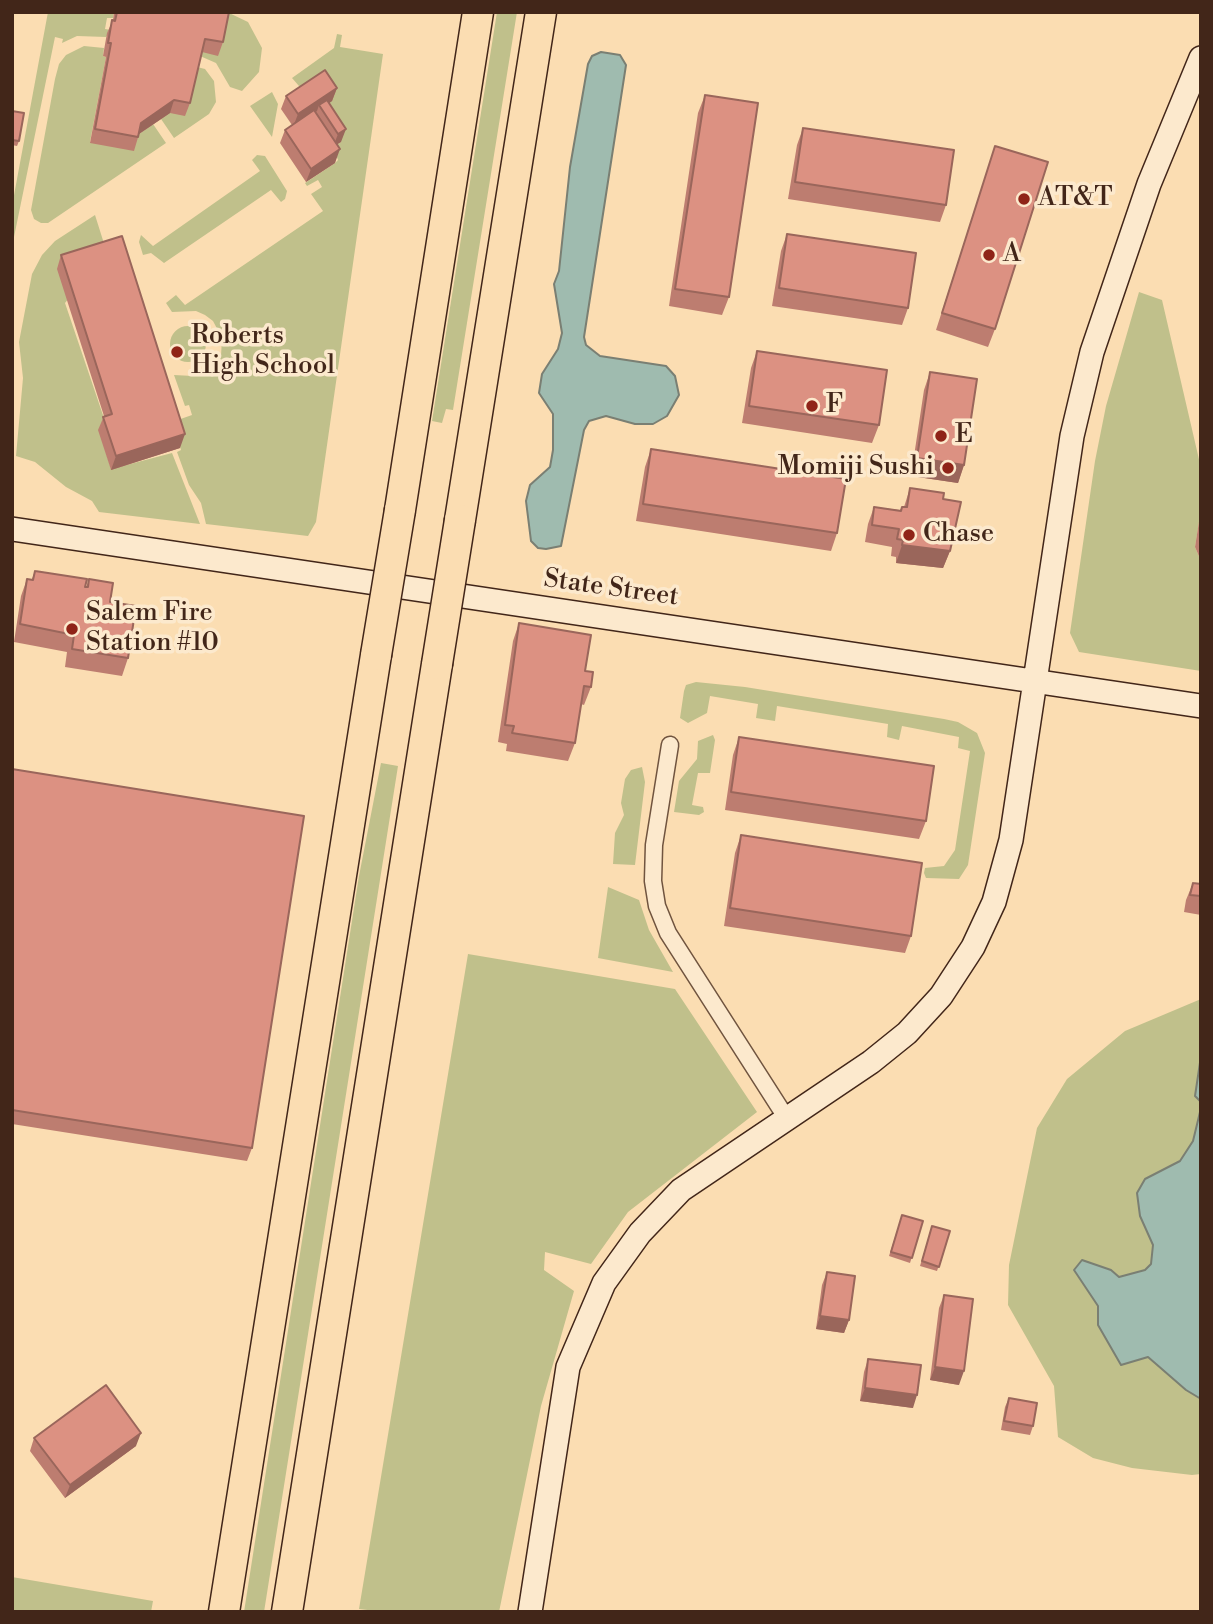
<!DOCTYPE html>
<style>
body{margin:0}
#map{position:relative;width:1213px;height:1624px;overflow:hidden;background:#fbddb2;font-family:"Libre Bodoni",serif}
canvas{display:block}
.frame{position:absolute;inset:0;border:14px solid #422619;pointer-events:none}
</style>
<div id="map">
<canvas width="1213" height="1624"></canvas>
<div class="frame"></div>
</div>
<script>
const ctx = document.querySelector('canvas').getContext('2d');
ctx.lineJoin = 'round';
function paint(path, color) { ctx.fillStyle = color; ctx.fill(path, 'evenodd'); }
const poly = rows => new Path2D(rows.map(r => 'M' + r).join(''));
function stroke(path, color, width, dash) { ctx.strokeStyle = color; ctx.lineWidth = width; ctx.lineCap = dash ? 'butt' : 'round'; ctx.setLineDash(dash || []); ctx.stroke(path); }
function write(font, color, halo, rows, align = 'center') {
  ctx.font = font + ' "Libre Bodoni",serif'; ctx.lineWidth = 7; ctx.setLineDash([]); ctx.textBaseline = 'middle'; ctx.strokeStyle = halo; ctx.fillStyle = color; for (const [text, x, y, turn = 0] of rows) {
    ctx.save(); ctx.translate(x, y); ctx.rotate((+turn || 0) * Math.PI / 180); ctx.textAlign = isNaN(turn) ? turn : align; if (halo) ctx.strokeText(text, 0, 0); ctx.fillText(text, 0, 0); ctx.restore();
  }
}
const green = poly([
 [48,12,114,12,113,18,107,18,105,29,111,30,106,37,77,36,62,43,63,39,55,37,14,237,12,279,12,206],
 [227,12,248,22,262,48,259,72,242,91,230,87,216,63,200,56],
 [497,12,517,12,453,410,446,409,442,423,432,421],
 [337,34,342,35,340,47,383,54,316,522,308,536,206,524,201,503,189,485,177,452,181,450,172,422,192,415,189,405,185,406,174,375,193,376,211,367,221,356,222,338,213,321,205,315,196,311,172,312,166,303,176,295,185,305,323,211,311,194,322,187,318,180,307,186,305,183,335,163,338,160,333,147,341,142,320,110,292,78,334,48],
 [84,46,104,48,103,56,106,57,90,142,136,136,153,124,166,143,48,223,41,223,34,219,31,210,55,79,59,64,66,55],
 [197,67,205,69,214,81,216,102,209,114,174,138,161,119],
 [272,92,278,104,272,137,250,106],
 [257,155,265,156,287,191,285,199,281,202,271,190,164,263,151,253,143,255,139,242,141,235,153,246,260,171,252,160],
 [95,215,107,253,65,303,107,427,99,430,111,469,172,453,200,524,99,512,92,501,66,487,35,462,16,456,23,378,19,342,32,274,42,255,55,241],
 [1139,292,1162,300,1201,468,1201,510,1195,547,1201,561,1201,671,1079,652,1070,633,1095,461,1106,406],
 '170 344a18 18 0 1 1 36 0a18 18 0 1 1-36 0Z',
 [696,682,745,687,944,719,958,722,977,733,985,753,968,865,959,879,926,878,924,873,925,868,944,866,955,850,970,751,958,748,959,737,902,726,899,740,887,737,888,724,777,706,775,721,756,718,758,704,710,696,707,713,688,723,680,718,684,691,686,685],
 [713,735,715,740,710,773,698,773,692,805,703,807,704,812,699,815,674,812,679,781,697,759,698,741],
 [381,763,398,766,264,1612,244,1612,359,876],
 [642,767,645,782,635,865,613,864,615,833,624,815,621,803,625,779,631,770],
 [608,887,639,900,649,930,673,972,598,958],
 [468,954,675,989,757,1112,628,1212,591,1264,545,1252,544,1270,574,1291,541,1406,499,1612,384,1612,359,1609],
 [1201,999,1201,1474,1192,1475,1132,1468,1093,1458,1058,1437,1054,1386,1008,1305,1009,1265,1037,1128,1067,1079,1125,1031],
 [12,1577,153,1601,151,1612,12,1612]
]);
const water = poly([
 [601,52,620,55,626,65,584,337,586,345,600,356,666,366,675,376,679,395,667,416,653,424,635,424,606,416,589,421,584,430,561,546,546,549,538,548,531,541,526,501,530,485,550,467,553,450,553,414,539,393,542,374,558,349,562,333,554,284,559,271,570,167,588,64,592,56,601,52],
 [1201,1056,1201,1399,1186,1390,1148,1357,1121,1365,1098,1325,1098,1306,1074,1270,1082,1260,1111,1270,1119,1277,1145,1270,1151,1264,1153,1245,1140,1216,1137,1193,1145,1179,1180,1161,1193,1141,1200,1112,1201,1102,1195,1096,1201,1056]
]);
const minor = poly([
 [670,745,654,845,653,881,657,906,668,933,787,1119]
]);
const secondary = poly([
 [12,529,1201,706],
 [530,1612,568,1367,604,1283,640,1233,681,1190,871,1062,907,1033,941,996,973,947,994,902,1011,840,1072,436,1092,352,1149,184,1201,58]
]);
const motorway = poly([
 [400,510,478,12],
 [460,520,541,12],
 [224,1612,376,655],
 [287,1612,437,664]
]);
const motorwayBridge = poly([
 [376,655,400,510],
 [437,664,460,520]
]);
const wall = poly([
 [114,12,229,12,223,42,218,56,202,52,190,103,185,116,170,113,139,134,134,151,90,143,106,57,103,56,107,33,113,20],
 [337,88,332,101,329,103,341,142,337,144,335,163,306,182,280,143,285,130,292,125,281,109,286,96],
 [705,95,729,297,722,315,669,306,698,113],
 [12,111,19,141,17,146,12,145],
 [803,128,946,205,940,222,788,199,797,145],
 [995,146,995,329,988,347,936,330],
 [787,234,908,308,902,325,772,306,781,251],
 [61,255,180,448,111,470,98,430,104,416,57,269],
 [757,351,879,425,872,443,742,423,751,368],
 [930,372,964,465,958,483,911,476,924,390],
 [651,449,837,533,831,551,636,521,645,467],
 [910,488,943,499,950,551,943,568,896,563,896,557,891,556,892,547,865,542,868,524,874,507,900,510,902,507,904,507],
 [1201,509,1201,561,1195,547],
 [35,571,86,587,89,579,110,602,128,658,122,676,65,667,67,652,14,642,21,596,27,579,32,579],
 [519,623,585,671,591,687,584,705,581,704,575,743,568,761,506,751,507,744,498,742,513,641],
 [739,737,926,821,919,839,725,810,733,755],
 [12,769,252,1148,247,1161,12,1124],
 [741,835,911,936,905,953,724,926,735,853],
 [1201,880,1201,915,1184,912,1186,900,1193,883,1200,884],
 [902,1215,923,1221,910,1263,889,1256],
 [932,1226,950,1231,937,1271,920,1266],
 [827,1272,849,1320,844,1333,816,1329,822,1285],
 [944,1295,959,1385,930,1380,939,1308],
 [868,1359,913,1408,860,1401,864,1372],
 [1009,1398,1033,1426,1030,1435,1001,1430,1005,1407],
 [34,1438,136,1446,65,1498,30,1451]
]);
const shadedWall = poly([
 [337,88,332,101,321,109,319,105,317,111,293,127,298,114],
 [174,100,170,113,136,136,141,123],
 [346,129,341,142,333,147,338,134],
 [340,149,335,163,306,182,311,169],
 [185,434,180,448,111,470,116,456],
 [917,458,964,465,958,483,911,476],
 [902,545,950,551,943,568,896,563],
 [820,1316,849,1320,844,1333,816,1329],
 [935,1367,964,1371,959,1385,930,1380],
 [865,1388,917,1395,913,1408,860,1401],
 [141,1433,136,1446,65,1498,70,1485]
]);
const building = poly([
 [117,12,229,12,223,42,205,39,190,103,174,100,141,123,138,137,95,129,111,43,108,43,112,20,115,21,117,12],
 [325,70,337,88,298,114,286,96,325,70],
 [705,95,758,103,729,297,675,289,705,95],
 [327,100,346,129,338,134,319,105,327,100],
 [314,110,340,149,311,169,285,130,314,110],
 [12,111,24,113,19,141,12,140,12,111],
 [803,128,954,150,946,205,795,182,803,128],
 [995,146,1048,162,995,329,942,313,995,146],
 [787,234,916,253,908,308,779,288,787,234],
 [122,236,185,434,116,456,103,417,112,414,61,255,122,236],
 [757,351,887,370,879,425,749,406,757,351],
 [930,372,977,379,964,465,917,458,930,372],
 [651,449,846,479,837,533,643,504,651,449],
 [910,488,944,493,943,499,961,502,950,551,902,545,903,540,897,539,899,529,872,525,874,507,901,511,902,507,907,507,910,488],
 [35,571,87,579,85,587,88,587,89,579,113,583,110,602,136,606,128,658,72,649,74,635,20,624,27,579,33,580,35,571],
 [519,623,591,635,585,671,593,672,591,687,584,686,575,743,512,733,514,726,505,725,519,623],
 [739,737,934,766,926,821,731,792,739,737],
 [12,769,304,816,252,1148,12,1110,12,769],
 [741,835,922,863,911,936,730,908,741,835],
 [1193,883,1201,884,1201,896,1190,895,1193,883],
 [902,1215,923,1221,912,1258,891,1252,902,1215],
 [932,1226,950,1231,939,1267,922,1261,932,1226],
 [827,1272,855,1276,849,1320,820,1316,827,1272],
 [944,1295,973,1299,964,1371,935,1367,944,1295],
 [868,1359,921,1365,917,1395,865,1388,868,1359],
 [106,1385,141,1433,70,1485,34,1438,106,1385],
 [1009,1398,1037,1403,1033,1426,1004,1421,1009,1398]
]);
const markers = [
 [1024,199,7,"#8f2418"],
 [989,255,7,"#8f2418"],
 [177,352,7,"#8f2418"],
 [812,406,7,"#8f2418"],
 [941,436,7,"#8f2418"],
 [948,468,7,"#8f2418"],
 [909,535,7,"#8f2418"],
 [72,629,7,"#8f2418"]
];
const poiNames = [
 ["AT&T",1038,199],
 ["A",1003,255],
 ["Roberts",191,337],
 ["High School",191,367],
 ["F",826,406],
 ["E",955,436],
 ["Momiji Sushi",934,468,"right"],
 ["Chase",923,535],
 ["Salem Fire",86,614],
 ["Station #10",86,644]
];
const streetNames = [
 ["State Street",611,589,8]
];
paint(green, '#c0c08b');
paint(water, '#9fbbaf');
stroke(water, '#7a7f73', 2);
stroke(minor, '#70543f', 19);
stroke(secondary, '#422619', 26);
stroke(motorway, '#422619', 33);
stroke(minor, '#fce9cd', 16);
stroke(secondary, '#fce9cd', 23);
stroke(motorway, '#fbddb2', 30);
stroke(motorwayBridge, '#422619', 33, []);
stroke(motorwayBridge, '#fbddb2', 30);
paint(wall, '#bd7d70');
paint(shadedWall, '#9a665b');
paint(building, '#dc9182');
stroke(building, '#9a665b', 2);
for (const [x, y, r, color] of markers) { const dot = new Path2D(); dot.arc(x, y, r, 0, 2 * Math.PI); ctx.fillStyle = color; ctx.fill(dot); stroke(dot, '#fce9cd', 2.5); }
write('26px', '#422619', '#fce9cd', poiNames, 'left');
write('26px', '#422619', '#fce9cd', streetNames);
</script>
